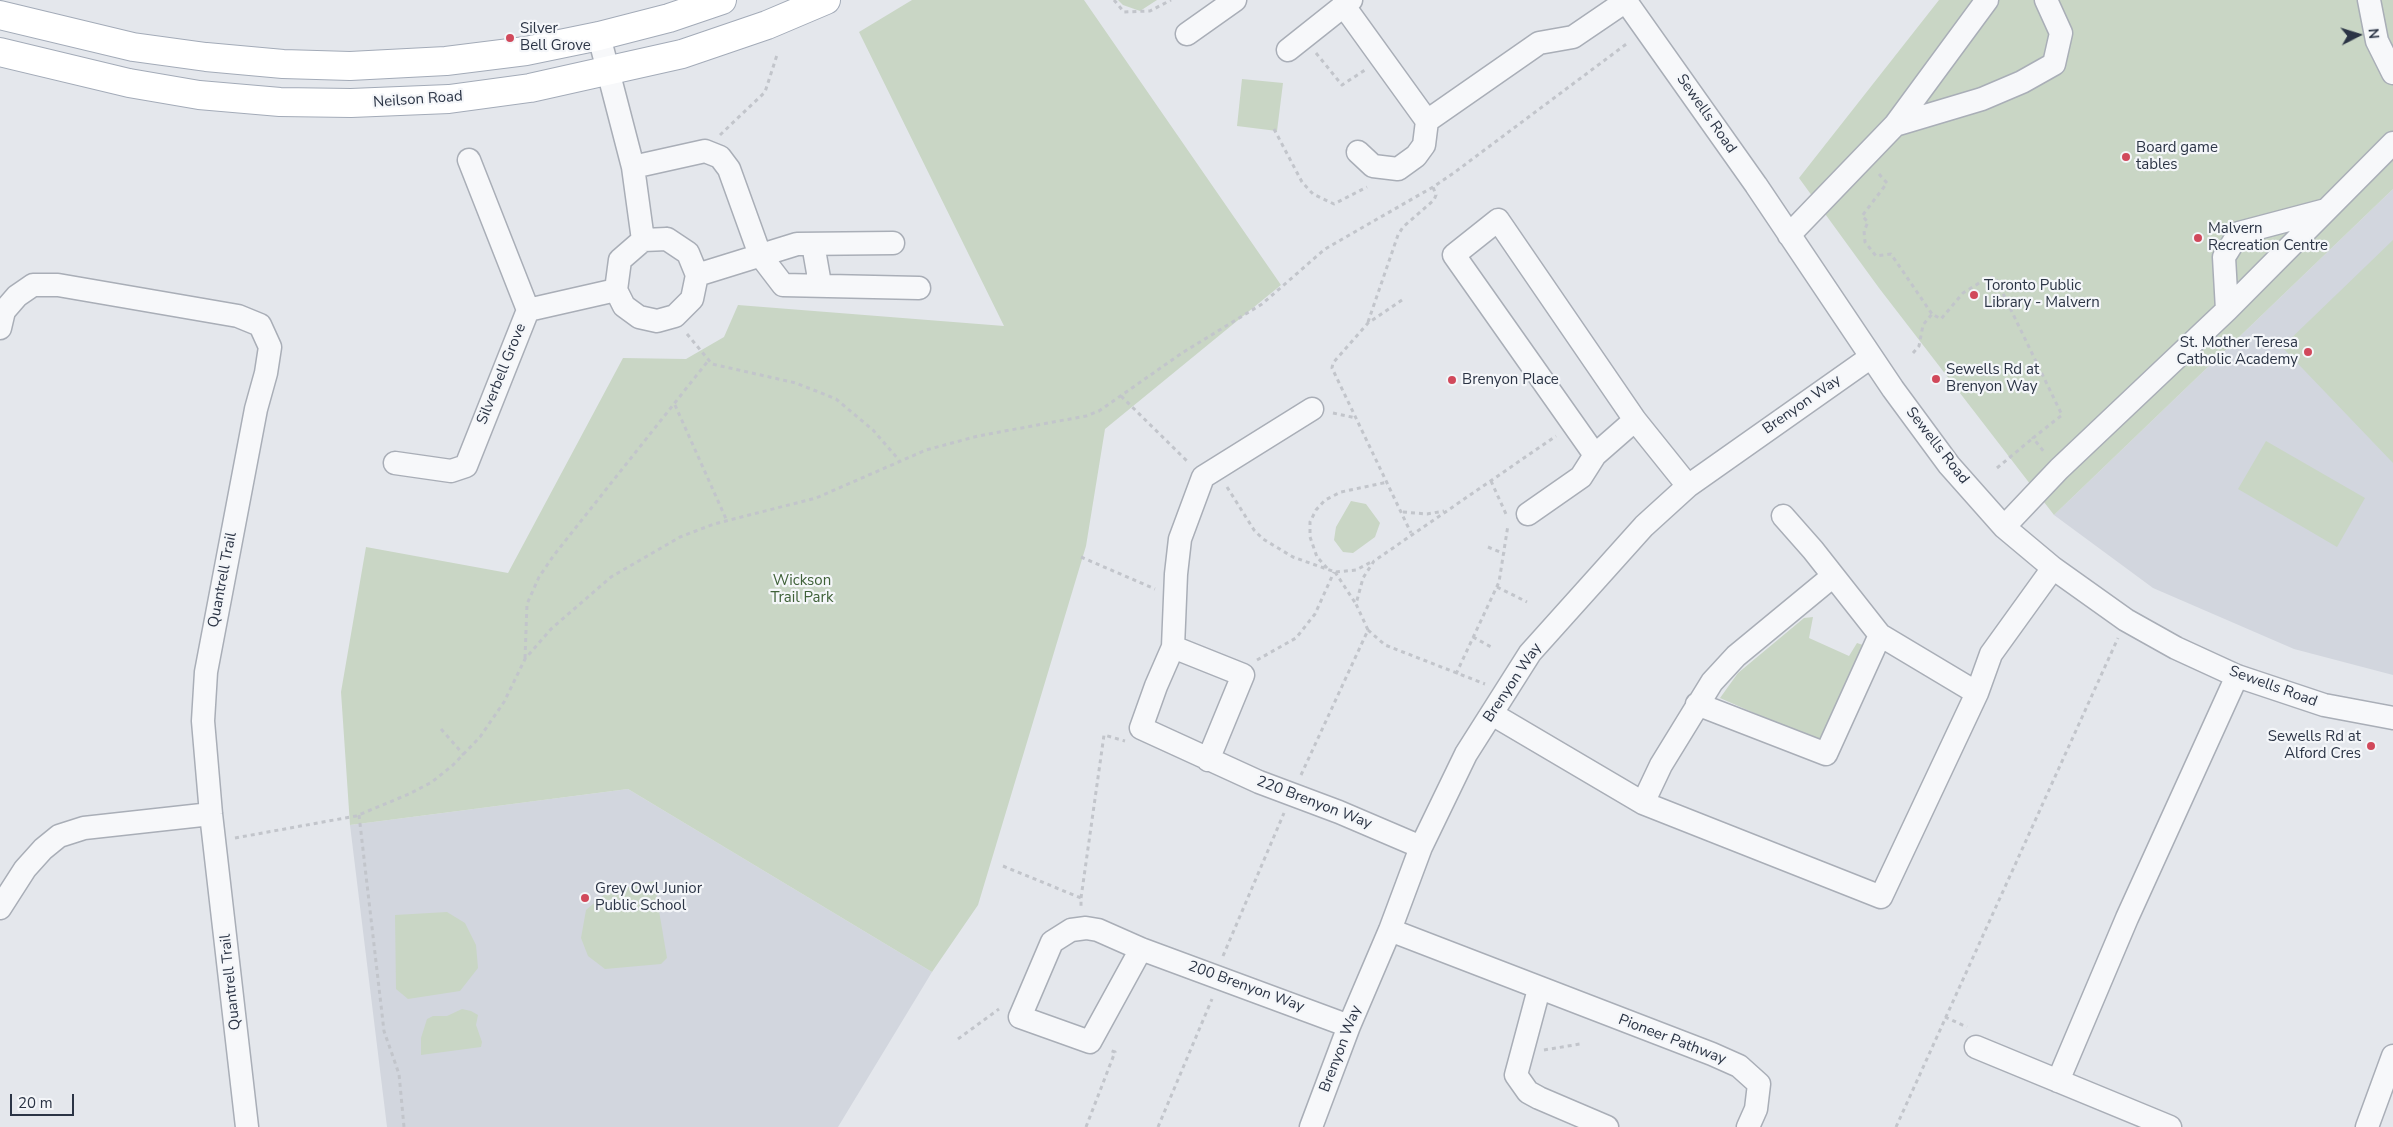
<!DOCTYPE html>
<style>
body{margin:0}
#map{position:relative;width:2393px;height:1127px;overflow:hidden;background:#e4e7ec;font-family:"Nunito Sans",sans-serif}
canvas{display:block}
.north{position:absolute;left:2333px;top:10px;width:50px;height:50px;-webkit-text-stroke:4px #f4f6f9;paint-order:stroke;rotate:85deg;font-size:14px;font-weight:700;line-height:20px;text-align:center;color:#2b3445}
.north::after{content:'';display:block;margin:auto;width:18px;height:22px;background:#2b3445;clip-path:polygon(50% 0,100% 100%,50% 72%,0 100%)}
.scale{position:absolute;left:10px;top:1094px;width:64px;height:22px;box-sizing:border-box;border:2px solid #2b3445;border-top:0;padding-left:6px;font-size:15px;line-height:18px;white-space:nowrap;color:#2b3445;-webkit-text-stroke:4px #f4f6f9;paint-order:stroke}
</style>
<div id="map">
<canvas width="2393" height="1127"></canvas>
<div class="north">N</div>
<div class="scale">20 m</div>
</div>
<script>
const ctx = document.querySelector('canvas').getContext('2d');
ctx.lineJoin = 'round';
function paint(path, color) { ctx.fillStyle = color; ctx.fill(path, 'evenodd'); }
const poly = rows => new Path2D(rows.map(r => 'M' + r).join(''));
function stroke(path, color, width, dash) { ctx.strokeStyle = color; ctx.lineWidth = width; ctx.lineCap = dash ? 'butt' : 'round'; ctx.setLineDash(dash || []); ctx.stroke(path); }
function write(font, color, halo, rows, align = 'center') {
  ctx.font = font + ' "Nunito Sans",sans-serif'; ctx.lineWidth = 4.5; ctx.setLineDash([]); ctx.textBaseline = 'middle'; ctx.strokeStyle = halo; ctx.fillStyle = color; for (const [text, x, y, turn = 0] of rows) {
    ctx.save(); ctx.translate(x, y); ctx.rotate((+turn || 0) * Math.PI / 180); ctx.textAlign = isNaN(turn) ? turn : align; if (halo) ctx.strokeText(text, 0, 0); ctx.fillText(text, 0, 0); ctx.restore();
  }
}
const built = poly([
 [2393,189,2393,675,2294,649,2153,588,2054,515],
 [628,789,932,972,838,1127,387,1127,350,825]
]);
const green = poly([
 [912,0,1084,0,1281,285,1105,429,1086,546,978,905,932,972,628,789,350,825,341,692,366,547,508,573,623,358,686,359,724,337,738,305,1004,326,859,32],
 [1118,0,1157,0,1140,11,1123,5],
 [1939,0,2393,0,2393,189,2054,515,1879,288,1799,178],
 [1242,79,1283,83,1277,131,1237,126],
 [2393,240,2393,463,2282,347],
 [2266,441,2365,498,2337,547,2238,489],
 [1351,501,1366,504,1380,523,1375,537,1353,553,1343,552,1334,540,1336,527],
 [1813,617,1809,638,1849,656,1857,643,1863,645,1826,734,1818,741,1720,698,1738,673,1804,618],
 [654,881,667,958,661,964,605,969,588,956,581,938,586,910,607,892],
 [447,912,465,923,476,945,478,968,460,991,408,999,396,989,395,915],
 [462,1009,471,1011,478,1015,476,1025,482,1042,481,1047,421,1055,421,1038,427,1019,433,1016,447,1016]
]);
const path = poly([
 [1114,0,1124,12,1150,11,1171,0],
 [1316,53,1342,85,1365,70],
 [1274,129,1302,182,1313,194,1334,204,1367,187],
 [720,135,765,92,777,55],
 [1879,174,1887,183,1862,216,1868,222,1864,231,1865,242,1876,256,1891,254,1932,314],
 [1402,300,1368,323,1333,363,1332,368,1411,533],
 [1368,322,1398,235,1403,227,1434,200,1436,195,1433,187],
 [687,334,712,364,796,383,836,399,873,430,899,460],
 [1913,353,1919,346,1923,325,1932,314,1941,319,1963,293,1984,280,1995,277,2062,415,2033,438,2045,453],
 [1121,396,1188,462],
 [675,405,727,521],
 [1333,413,1356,418],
 [1997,468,2033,438],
 [1491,481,1506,514],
 [1227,487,1254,530,1263,539,1293,557,1335,572,1356,570,1373,561],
 [1403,512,1427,514,1444,511],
 [1488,547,1505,554],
 [1081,557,1155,589],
 [1327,568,1317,557,1310,537,1310,522,1316,510,1325,500,1341,492,1388,482],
 [1335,572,1356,604],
 [1497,587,1527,602],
 [1368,630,1385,645,1485,684],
 [1473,637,1493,648],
 [525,658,527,604,539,577,554,555,708,361],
 [1257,660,1296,638,1315,614,1334,572],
 [1456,674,1499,582,1508,525],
 [441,729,464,755],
 [1301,775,1368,630,1356,604,1363,578,1374,561,1556,436],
 [359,815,384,1031,399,1074,404,1127],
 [235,838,356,816,409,794,432,782,453,765,480,737,504,702,525,659,551,629,611,577,680,537,714,524,816,498,926,450,978,436,1086,416,1099,411,1182,353,1262,304,1325,249,1433,187,1455,172,1629,42],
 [1003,866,1081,898,1081,908],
 [1081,898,1104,735,1125,741],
 [1223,956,1284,813],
 [1945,1017,1967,1027],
 [958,1039,999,1009],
 [1544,1050,1580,1044],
 [1086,1127,1115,1052,1109,1050],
 [1158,1127,1212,999],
 [1896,1127,2118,638]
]);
const minor = poly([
 [1625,0,1756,185,1893,389,1949,465,2004,527,2053,568,2126,620,2176,648,2237,676,2324,705,2393,718],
 [2369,0,2377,41,2393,73],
 [1344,6,1427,121,1424,145,1416,156,1398,169,1373,166,1358,152],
 [1187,34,1235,0],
 [599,36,633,167,643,240],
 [1288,50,1351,0],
 [1427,121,1539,43,1573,37,1626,1],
 [1895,125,1982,99,2022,82,2054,64,2061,33,2046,0],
 [633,167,705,151,720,157,729,169,760,255,783,285,919,288],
 [1789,235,1895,125,1987,0],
 [667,239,688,253,697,275,692,299,675,316,657,321,639,317,624,306,616,290,620,260,643,240,667,239],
 [813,244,820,284],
 [697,275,797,244,893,243],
 [528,310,616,290],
 [2227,310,2224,257,2239,233,2326,210],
 [0,328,4,311,17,296,33,285,58,285,238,316,260,325,270,347,266,373,256,409,206,672,203,721,211,814,247,1127],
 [1312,409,1203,477,1180,539,1176,574,1173,647,1156,686,1141,728,1259,782,1339,812,1421,847],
 [1595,455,1454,255,1498,220,1635,420,1688,486],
 [395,463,451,471,466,466,528,310,469,160],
 [1528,514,1581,477,1595,455,1635,420],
 [1783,516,1813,550,1880,635,1977,693],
 [2004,527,2059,469,2227,310,2393,143],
 [1173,647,1243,675,1208,760],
 [1697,704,1826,754,1880,635],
 [1492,714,1643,803,1881,897,1977,693,1991,654,2053,568],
 [1643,803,1661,765,1712,682,1736,656,1833,576],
 [0,908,25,869,43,849,59,836,84,828,211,814],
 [1390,930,1712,1054,1739,1066,1759,1084,1756,1109,1748,1127],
 [1141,949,1090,1042,1020,1017,1052,942,1071,930,1086,928,1098,930,1141,949,1349,1026],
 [1539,989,1516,1075,1528,1092,1539,1098,1607,1127],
 [1976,1047,2170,1127],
 [2058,1081,2127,918,2237,676],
 [1311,1127,1349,1026,1390,930,1421,847,1466,754,1530,653,1644,526,1688,486,1871,357],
 [2367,1127,2393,1056]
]);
const major = poly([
 [0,15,133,47,206,57,283,64,350,66,446,61,526,51,599,36,669,18,722,0],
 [0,52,129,83,199,95,280,102,351,103,449,99,530,88,682,54,767,25,826,0]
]);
const markers = [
 [510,38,5,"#d1495b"],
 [2126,157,5,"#d1495b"],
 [2198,238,5,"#d1495b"],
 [1974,295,5,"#d1495b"],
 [2308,352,5,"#d1495b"],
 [1936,379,5,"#d1495b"],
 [1452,380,5,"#d1495b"],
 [2371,746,5,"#d1495b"],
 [585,898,5,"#d1495b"]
];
const poiNames = [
 ["Silver",520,29],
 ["Bell Grove",520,46],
 ["Board game",2136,148],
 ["tables",2136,165],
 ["Malvern",2208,229],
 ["Recreation Centre",2208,246],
 ["Toronto Public",1984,286],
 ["Library - Malvern",1984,303],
 ["St. Mother Teresa",2298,343,"right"],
 ["Catholic Academy",2298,360,"right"],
 ["Sewells Rd at",1946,370],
 ["Brenyon Way",1946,387],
 ["Brenyon Place",1462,380],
 ["Sewells Rd at",2361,737,"right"],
 ["Alford Cres",2361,754,"right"],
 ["Grey Owl Junior",595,889],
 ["Public School",595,906]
];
const streetNames = [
 ["Neilson Road",418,100,-4],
 ["Sewells Road",1706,114,55],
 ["Silverbell Grove",502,374,-68],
 ["Brenyon Way",1802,405,-35],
 ["Sewells Road",1937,446,52],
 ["Quantrell Trail",223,580,-79],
 ["Brenyon Way",1513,683,-56],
 ["Sewells Road",2273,687,20],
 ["220 Brenyon Way",1314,803,21],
 ["Quantrell Trail",231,982,-96],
 ["200 Brenyon Way",1246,987,20],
 ["Pioneer Pathway",1672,1040,21],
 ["Brenyon Way",1341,1049,-69]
];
const parkNames = [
 ["Wickson",802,581],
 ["Trail Park",802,598]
];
paint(built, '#d2d6de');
paint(green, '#c9d6c5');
stroke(minor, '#a9aeb7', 25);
stroke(major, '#a3abb8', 30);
stroke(path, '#c2c5cb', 3, [4, 4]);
stroke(minor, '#f7f8fa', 22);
stroke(major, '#fff', 28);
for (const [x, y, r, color] of markers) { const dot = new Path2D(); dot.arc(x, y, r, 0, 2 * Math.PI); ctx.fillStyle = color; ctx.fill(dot); stroke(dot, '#f4f6f9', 2); }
write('15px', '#2b3445', '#f4f6f9', poiNames, 'left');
write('15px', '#2b3445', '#f4f6f9', streetNames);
write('15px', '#3f6138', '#f4f6f9', parkNames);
</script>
